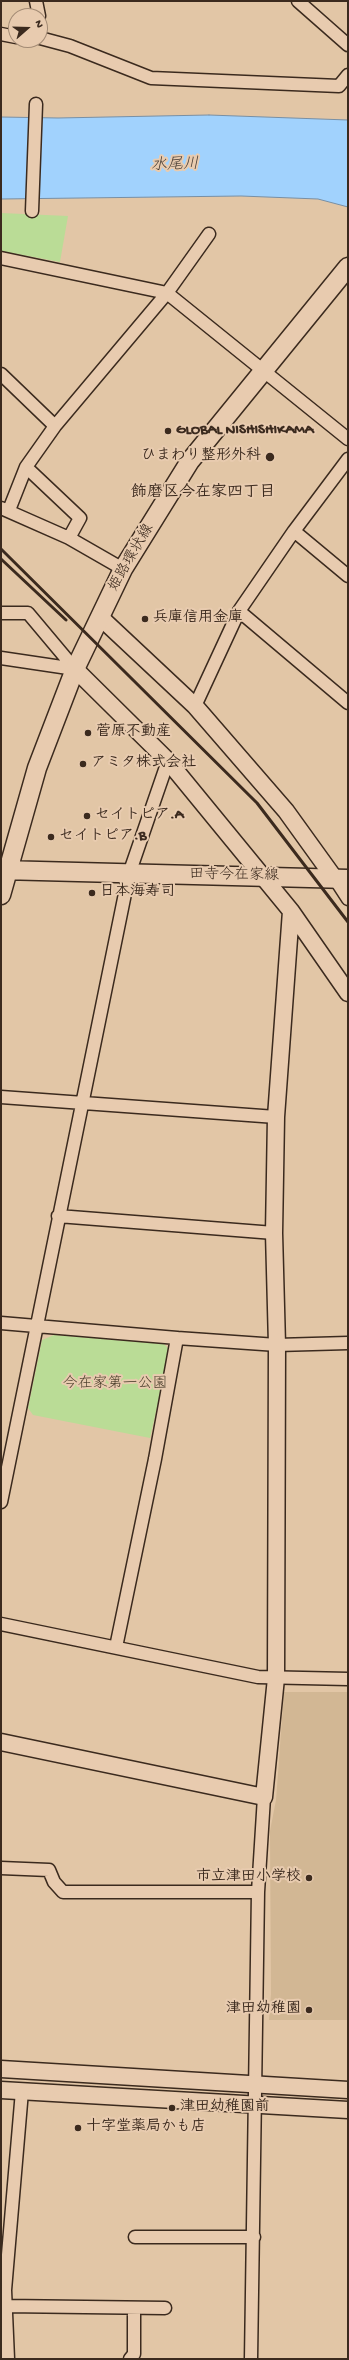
<!DOCTYPE html>
<meta charset="utf-8">
<style>
body{margin:0}
#map{position:relative;width:349px;height:2360px;overflow:hidden;background:#e2c6a6;font-family:"Gochi Hand",sans-serif}
canvas{display:block}
.frame{position:absolute;inset:0;border:2px solid #3b2a1e;pointer-events:none}
.north{position:absolute;left:8px;top:8px;width:40px;height:40px;box-sizing:border-box;background:#e8cbaf;border:1px solid #a38b75;border-radius:50%;rotate:70deg;font-size:11px;font-weight:700;line-height:16px;text-align:center;color:#3b2a1e}
.north::after{content:'';display:block;margin:auto;width:14px;height:18px;background:#3b2a1e;clip-path:polygon(50% 0,100% 100%,50% 72%,0 100%)}
</style>
<div id="map">
<canvas width="349" height="2360"></canvas>
<div class="frame"></div>
<div class="north">N</div>
</div>
<script>
const ctx = document.querySelector('canvas').getContext('2d');
ctx.lineJoin = 'round';
function paint(path, color) { ctx.fillStyle = color; ctx.fill(path, 'evenodd'); }
const poly = rows => new Path2D(rows.map(r => 'M' + r).join(''));
function stroke(path, color, width, dash) { ctx.strokeStyle = color; ctx.lineWidth = width; ctx.lineCap = dash ? 'butt' : 'round'; ctx.setLineDash(dash || []); ctx.stroke(path); }
function write(font, color, halo, rows, align = 'center') {
  ctx.font = font + ' "Gochi Hand","Klee One",sans-serif'; ctx.lineWidth = 4; ctx.setLineDash([]); ctx.textBaseline = 'middle'; ctx.strokeStyle = halo; ctx.fillStyle = color; for (const [text, x, y, turn = 0] of rows) {
    ctx.save(); ctx.translate(x, y); ctx.rotate((+turn || 0) * Math.PI / 180); ctx.textAlign = isNaN(turn) ? turn : align; if (halo) ctx.strokeText(text, 0, 0); ctx.fillText(text, 0, 0); ctx.restore();
  }
}
const built = poly([
 [284,1692,348,1692,348,2020,269,2020,271,1994,270,1831,276,1800]
]);
const green = poly([
 [1,213,68,216,60,262,1,251],
 [54,1335,164,1344,170,1350,150,1438,33,1415,28,1408,42,1340]
]);
const water = poly([
 [209,115,348,120,348,207,318,199,241,196,1,199,1,117,58,118,209,115]
]);
const minor = poly([
 [36,1,39,16],
 [298,1,348,45],
 [1,34,16,37],
 [40,38,70,46,151,78,339,86,348,75],
 [32,211,36,104],
 [1,258,167,293,348,439],
 [1,374,55,426],
 [26,467,80,518,69,538],
 [1,508,69,538,123,569],
 [9,510,26,467,55,426,167,293,209,234],
 [294,531,348,576],
 [239,611,348,703],
 [1,613,28,613,75,669],
 [1,658,75,669],
 [195,706,239,611,294,531,348,459],
 [335,879,348,899],
 [1,1097,276,1117],
 [58,1216,274,1233],
 [1,1323,177,1338,277,1345,348,1343],
 [1,1502,129,874,168,761],
 [1,1624,258,1677,348,1679],
 [116,1647,155,1459,177,1338],
 [1,1868,49,1870,54,1882,63,1892,258,1892],
 [135,2237,254,2237],
 [5,2306,165,2308],
 [8,2359,5,2290,22,2091],
 [130,2359,134,2354,134,2308],
 [251,2359,258,1892,264,1797]
]);
const tertiary = poly([
 [100,617,195,706,286,811,335,879],
 [75,669,168,761,291,911,348,993],
 [1,1742,264,1797,276,1678,277,1345,274,1233,276,1117,291,911],
 [1,2069,348,2090],
 [1,2090,348,2110]
]);
const secondary = poly([
 [1,870,348,879],
 [1,895,37,768,75,669,123,569,190,461,348,267]
]);
const rail = poly([
 [1,549,257,803,348,922],
 [1,559,66,620]
]);
const markers = [
 [168,431,4,"#3b2a1e"],
 [270,457,5,"#3b2a1e"],
 [145,619,4,"#3b2a1e"],
 [88,733,4,"#3b2a1e"],
 [83,764,4,"#3b2a1e"],
 [87,816,4,"#3b2a1e"],
 [51,837,4,"#3b2a1e"],
 [92,893,4,"#3b2a1e"],
 [309,1878,4,"#3b2a1e"],
 [309,2010,4,"#3b2a1e"],
 [172,2108,4,"#3b2a1e"],
 [78,2128,4,"#3b2a1e"]
];
const poiNames = [
 ["GLOBAL NISHISHIKAMA",176,431],
 ["ひまわり整形外科",261,457,"right"],
 ["兵庫信用金庫",153,619],
 ["菅原不動産",96,733],
 ["アミタ株式会社",91,764],
 ["セイトピア.A",95,816],
 ["セイトピア.B",59,837],
 ["日本海寿司",100,893],
 ["市立津田小学校",301,1878,"right"],
 ["津田幼稚園",301,2010,"right"],
 ["津田幼稚園前",180,2108],
 ["十字堂薬局かも店",86,2128]
];
const streetNames = [
 ["姫路環状線",132,558,-60],
 ["田寺今在家線",234,876,1]
];
const parkNames = [
 ["今在家第一公園",115,1385]
];
const waterNames = [
 ["水尾川",175,166,-2]
];
const neighbourhoodNames = [
 ["飾磨区今在家四丁目",203,494]
];
paint(built, '#d2b794');
paint(green, '#badc96');
paint(water, '#a1d2fd');
stroke(water, '#788fa4', 1);
stroke(minor, '#3b2a1e', 15);
stroke(tertiary, '#3b2a1e', 19);
stroke(secondary, '#3b2a1e', 21);
stroke(minor, '#e8cbaf', 12);
stroke(tertiary, '#e8cbaf', 16);
stroke(secondary, '#e8cbaf', 18);
stroke(rail, '#3b2a1e', 3);
for (const [x, y, r, color] of markers) { const dot = new Path2D(); dot.arc(x, y, r, 0, 2 * Math.PI); ctx.fillStyle = color; ctx.fill(dot); stroke(dot, '#e8cbaf', 1.5); }
write('bold 15px', '#3b2a1e', '#e8cbaf', poiNames, 'left');
write('15px', '#3b2a1e', '#e8cbaf', streetNames);
write('15px', '#483c2a', '#e8cbaf', parkNames);
write('italic 16px', '#453b34', '#e8cbaf', waterNames);
write('bold 16px', '#3b2a1e', '#e8cbaf', neighbourhoodNames);
</script>
